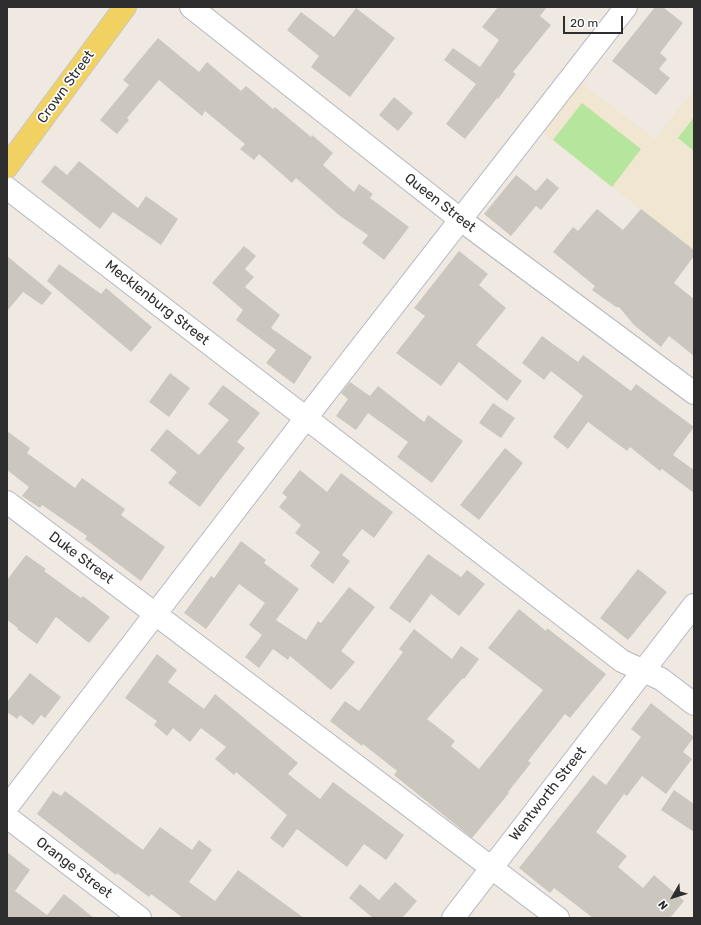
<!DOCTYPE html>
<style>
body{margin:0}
#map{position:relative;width:701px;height:925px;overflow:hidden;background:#efe9e1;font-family:Rubik,sans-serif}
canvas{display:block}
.frame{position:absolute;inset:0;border:8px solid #2e2e2e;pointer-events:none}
.north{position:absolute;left:653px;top:877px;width:40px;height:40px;-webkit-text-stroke:3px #fff;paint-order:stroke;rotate:231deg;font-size:11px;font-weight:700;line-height:16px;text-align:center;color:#2e2e2e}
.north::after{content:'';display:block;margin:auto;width:14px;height:18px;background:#2e2e2e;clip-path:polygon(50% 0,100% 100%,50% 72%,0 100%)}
.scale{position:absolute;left:563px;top:16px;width:60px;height:18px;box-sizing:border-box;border:2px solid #2e2e2e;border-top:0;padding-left:5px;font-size:12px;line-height:14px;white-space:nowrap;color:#2e2e2e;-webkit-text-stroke:3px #fff;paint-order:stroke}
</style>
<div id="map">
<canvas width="701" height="925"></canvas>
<div class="frame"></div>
<div class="north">N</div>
<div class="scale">20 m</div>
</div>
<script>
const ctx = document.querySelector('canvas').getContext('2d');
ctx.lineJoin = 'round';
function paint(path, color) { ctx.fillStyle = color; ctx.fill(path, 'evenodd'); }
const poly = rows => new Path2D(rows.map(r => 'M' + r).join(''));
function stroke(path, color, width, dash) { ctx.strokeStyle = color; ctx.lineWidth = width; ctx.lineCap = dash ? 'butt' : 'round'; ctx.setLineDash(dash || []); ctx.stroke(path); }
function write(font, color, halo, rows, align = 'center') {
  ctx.font = font + ' Rubik,sans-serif'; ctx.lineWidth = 3.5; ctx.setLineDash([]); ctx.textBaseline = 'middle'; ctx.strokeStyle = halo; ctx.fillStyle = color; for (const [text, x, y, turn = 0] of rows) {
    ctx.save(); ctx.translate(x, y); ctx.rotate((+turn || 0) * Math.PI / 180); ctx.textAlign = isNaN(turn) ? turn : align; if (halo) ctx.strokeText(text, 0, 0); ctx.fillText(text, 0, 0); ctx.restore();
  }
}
const education = poly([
 [572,76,655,139,694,90,694,250,534,126]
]);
const green = poly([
 [582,103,641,149,612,187,553,140],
 [694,117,694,151,678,138]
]);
const building = poly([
 [498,7,547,7,540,16,551,25,513,72,516,74,498,99,497,98,465,139,446,124,476,84,444,60,453,48,480,67,499,40,482,27],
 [655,7,663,7,683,23,660,53,667,59,659,69,670,78,656,95,612,61],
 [356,8,395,38,350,97,311,67,319,56,287,30,301,12,334,37],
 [158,38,199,72,207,62,241,91,246,86,273,109,275,107,311,137,312,135,333,153,323,165,354,192,359,184,373,194,370,198,409,227,384,260,362,243,368,235,340,216,296,178,292,183,259,154,254,160,240,149,245,144,205,111,202,116,159,80,127,118,129,120,117,134,100,120,129,85,123,80],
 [394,97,413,113,398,131,379,115],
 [79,161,138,208,146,196,178,219,161,245,113,212,100,229,41,182,55,165,67,175],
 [516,175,536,191,547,178,559,188,541,210,536,206,511,236,484,214],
 [597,209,623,230,641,209,694,250,694,256,674,283,694,299,694,356,669,336,661,347,634,325,619,307,616,307,592,290,595,286,553,252,573,227,578,231],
 [244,246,256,256,245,269,254,277,245,287,280,315,271,328,312,357,294,384,266,363,276,350,236,320,243,310,212,283],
 [459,251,488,274,479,285,506,308,476,345,522,381,507,401,459,362,441,386,396,353,425,316,414,308],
 [7,256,52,293,42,305,23,292,7,311],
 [59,264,101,294,106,288,152,327,131,352,47,281],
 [542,336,578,362,583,355,631,391,636,384,694,427,673,455,694,470,694,493,662,469,660,471,630,447,627,451,588,422,568,449,553,437,583,396,551,371,544,380,522,363],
 [170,373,190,388,169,417,149,402],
 [350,382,370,396,378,386,424,422,428,415,463,441,432,483,397,457,408,442,368,413,356,430,336,416,348,399,341,393],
 [223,385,260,413,237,442,245,448,220,480,200,507,168,483,177,472,150,450,167,429,199,455,229,420,208,404],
 [493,403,515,418,501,438,479,423],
 [7,431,30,448,27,453,75,488,82,478,125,509,121,515,165,547,141,581,85,539,87,536,42,505,40,508,22,496,29,487,7,470],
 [505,448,523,463,479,520,460,505],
 [300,470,327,492,341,473,393,512,374,538,362,529,342,555,350,561,333,584,310,566,320,552,295,533,301,525,279,507,287,497,282,493],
 [241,541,266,560,264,563,299,589,276,620,306,640,318,621,321,623,349,587,375,607,341,651,355,662,331,690,290,656,288,660,273,649,259,668,245,657,262,635,249,625,265,603,239,584,206,629,184,613,211,576,214,578],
 [428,554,461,577,467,570,485,584,459,616,431,594,410,623,389,608],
 [26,555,46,569,44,571,81,598,83,596,110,617,89,643,56,617,37,644,17,629,18,628,7,620,7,580],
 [638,569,667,592,628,640,600,618],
 [519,609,546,631,547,628,606,674,570,718,565,714,528,761,531,763,508,792,509,793,472,838,394,775,397,771,363,744,362,746,330,721,345,701,359,711,403,652,399,649,414,629,452,659,461,646,479,659,464,679,463,678,427,719,455,741,451,746,479,769,543,690,488,648],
 [157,654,177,670,168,682,204,709,215,694,298,763,288,774,320,799,333,782,404,835,386,860,364,844,347,867,297,829,283,848,270,838,287,815,236,772,234,775,215,759,226,747,201,728,190,742,173,728,167,736,154,725,157,721,125,698],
 [30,673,61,697,45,718,41,715,33,725,20,715,17,719,7,712,7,702],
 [651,703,694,737,683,752,692,759,666,794,642,776,627,796,624,794,596,832,627,856,618,867,643,888,654,875,684,901,670,918,593,918,554,888,550,893,519,868,593,775,606,785,641,737,631,729],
 [674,790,694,804,694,832,661,810],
 [53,791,61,796,65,791,143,850,160,827,192,850,199,840,212,850,189,882,215,901,238,870,304,918,183,918,151,894,149,897,117,873,116,875,37,814],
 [7,852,30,870,15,891,47,915,64,894,94,918,7,918],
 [395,882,417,901,402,918,373,918,349,898,360,884,379,900]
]);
const minor = poly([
 [191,7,461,220,694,393],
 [7,188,622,661,661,679,694,704],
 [7,502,558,918],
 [7,807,306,418,626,7],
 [7,817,140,918],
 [453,918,694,605]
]);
const major = poly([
 [7,167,125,7]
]);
const streetNames = [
 ["Crown Street",66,87,-54],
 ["Queen Street",440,203,38],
 ["Mecklenburg Street",157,303,38],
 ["Duke Street",81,558,37],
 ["Wentworth Street",548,794,-52],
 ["Orange Street",74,868,37]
];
paint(education, '#f0e6d1');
paint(green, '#b6e59e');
paint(building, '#cbc7bf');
stroke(minor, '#b4b7c1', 24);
stroke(major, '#c9c9c9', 24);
stroke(minor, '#fff', 22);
stroke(major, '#f2d163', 22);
write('14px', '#2e2e2e', '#fff', streetNames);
</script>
